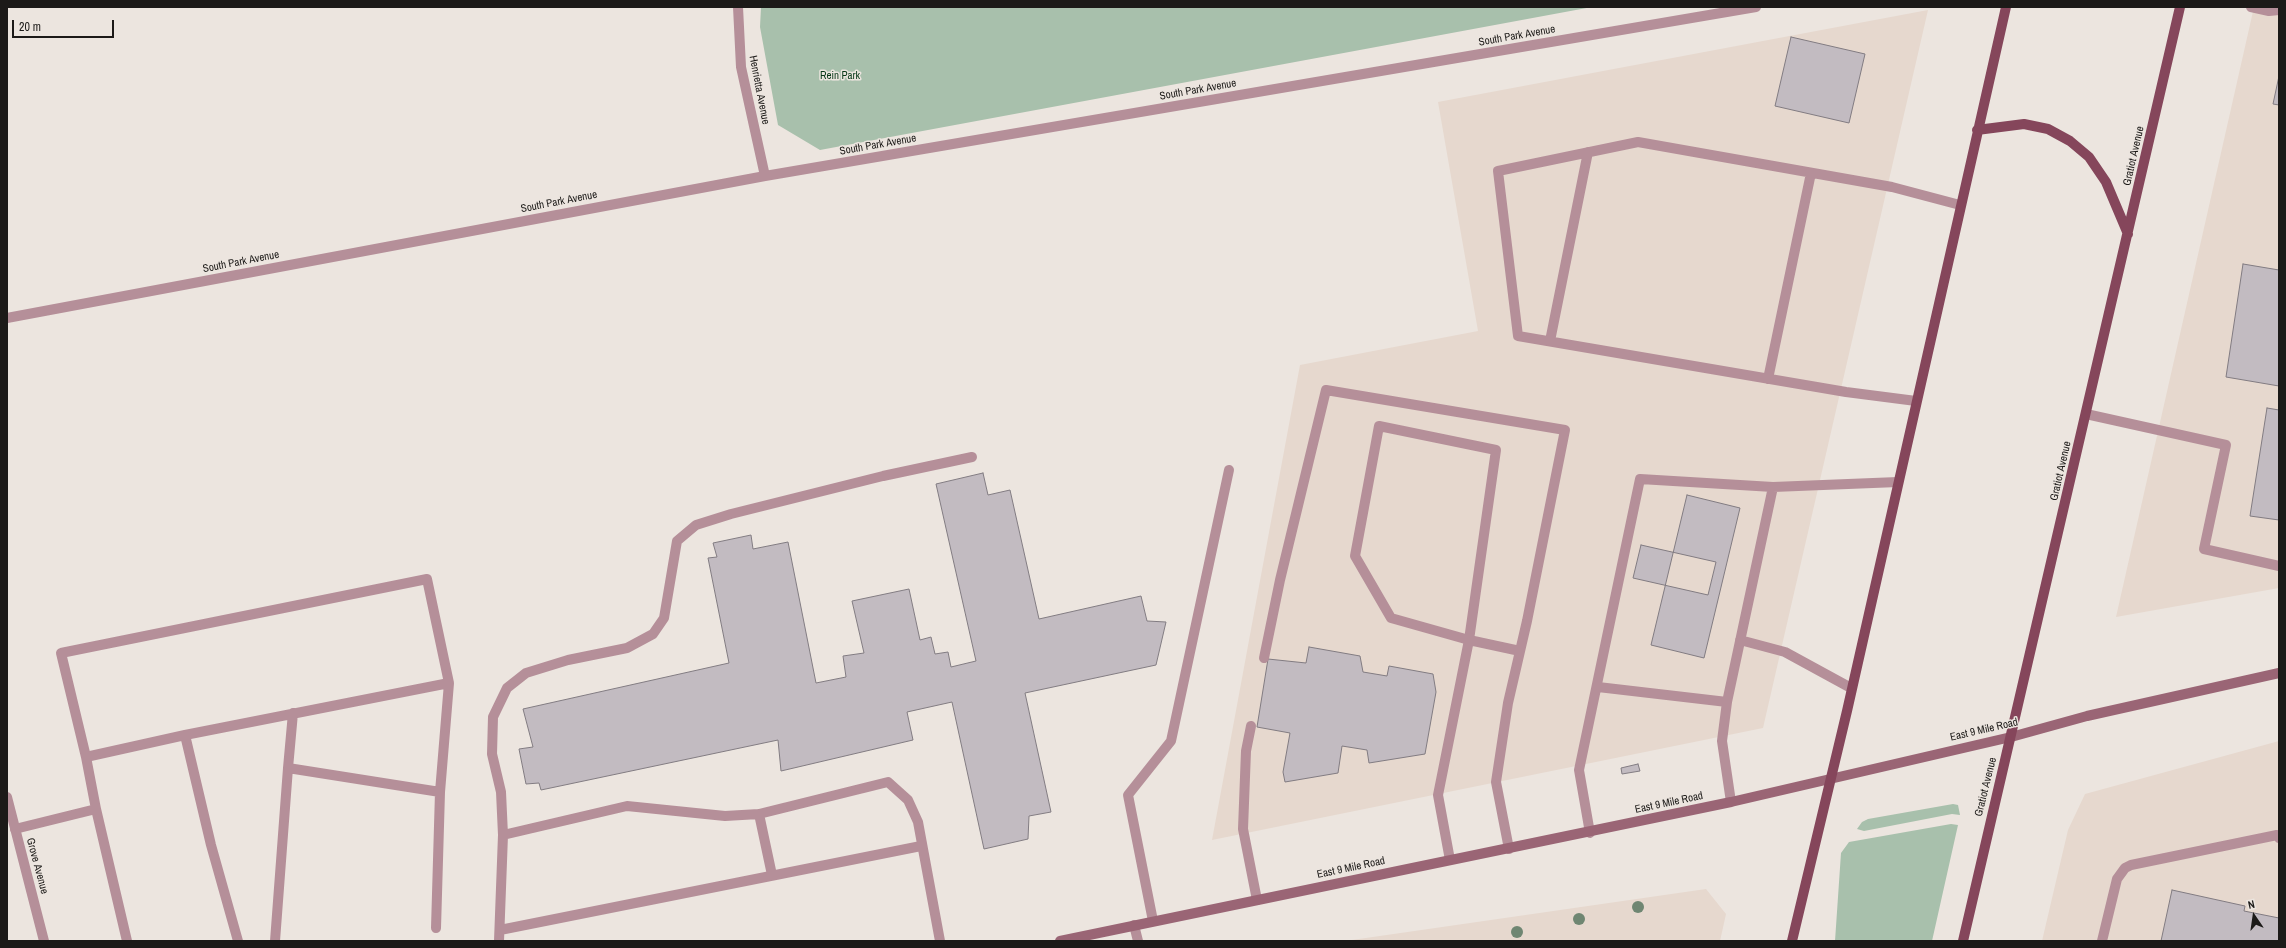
<!DOCTYPE html>
<style>
body{margin:0}
#map{position:relative;width:2286px;height:948px;overflow:hidden;background:#ece5df;font-family:"Archivo Narrow",sans-serif}
canvas{display:block}
.frame{position:absolute;inset:0;border:8px solid #1c1a18;pointer-events:none}
.north{position:absolute;left:2234px;top:896px;width:40px;height:40px;-webkit-text-stroke:3px #ece5df;paint-order:stroke;rotate:347deg;font-size:11px;font-weight:700;line-height:16px;text-align:center;color:#1c1a18}
.north::after{content:'';display:block;margin:auto;width:14px;height:18px;background:#1c1a18;clip-path:polygon(50% 0,100% 100%,50% 72%,0 100%)}
.scale{position:absolute;left:12px;top:20px;width:102px;height:18px;box-sizing:border-box;border:2px solid #1c1a18;border-top:0;padding-left:5px;font-size:12px;line-height:14px;white-space:nowrap;color:#1c1a18;-webkit-text-stroke:3px #ece5df;paint-order:stroke}
</style>
<div id="map">
<canvas width="2286" height="948"></canvas>
<div class="frame"></div>
<div class="north">N</div>
<div class="scale">20 m</div>
</div>
<script>
const ctx = document.querySelector('canvas').getContext('2d');
ctx.lineJoin = 'round';
function paint(path, color) { ctx.fillStyle = color; ctx.fill(path, 'evenodd'); }
const poly = rows => new Path2D(rows.map(r => 'M' + r).join(''));
function stroke(path, color, width, dash) { ctx.strokeStyle = color; ctx.lineWidth = width; ctx.lineCap = dash ? 'butt' : 'round'; ctx.setLineDash(dash || []); ctx.stroke(path); }
function write(font, color, halo, rows, align = 'center') {
  ctx.font = font + ' "Archivo Narrow",sans-serif'; ctx.lineWidth = 3; ctx.setLineDash([]); ctx.textBaseline = 'middle'; ctx.strokeStyle = halo; ctx.fillStyle = color; for (const [text, x, y, turn = 0] of rows) {
    ctx.save(); ctx.translate(x, y); ctx.rotate((+turn || 0) * Math.PI / 180); ctx.textAlign = isNaN(turn) ? turn : align; if (halo) ctx.strokeText(text, 0, 0); ctx.fillText(text, 0, 0); ctx.restore();
  }
}
const built = poly([
 [2254,7,2279,7,2279,588,2116,617],
 [1928,10,1763,728,1212,840,1300,365,1478,331,1438,102],
 [2279,741,2279,941,2042,941,2068,830,2085,794],
 [1706,889,1726,914,1720,941,1345,941]
]);
const green = poly([
 [761,7,1592,7,820,150,778,125,760,27],
 [1953,804,1958,805,1960,815,1952,814,1864,831,1857,829,1862,822,1868,819],
 [1951,824,1958,825,1932,941,1835,941,1841,853,1849,842]
]);
const building = poly([
 [1791,37,1865,54,1849,123,1775,106,1791,37],
 [2279,76,2279,105,2273,104,2279,76],
 [2243,264,2279,270,2279,386,2226,377,2243,264],
 [2267,408,2279,410,2279,520,2250,516,2267,408],
 [983,473,988,495,1010,490,1039,619,1141,596,1147,621,1166,622,1156,665,1025,693,1051,812,1029,816,1028,839,984,849,952,702,907,712,913,740,781,771,778,740,541,790,539,783,526,784,519,749,533,747,523,709,729,663,708,558,717,557,713,543,751,535,753,549,788,542,816,683,846,677,843,656,864,653,852,601,909,589,920,640,931,637,935,654,948,652,951,667,976,661,936,484,983,473],
 [1687,495,1740,508,1704,658,1651,645,1687,495],
 [1641,545,1716,562,1708,595,1633,578,1641,545],
 [1309,647,1360,656,1363,672,1387,676,1389,666,1433,674,1436,692,1425,754,1369,763,1367,750,1342,746,1338,773,1285,782,1283,772,1290,733,1257,727,1268,659,1306,663,1309,647],
 [1638,764,1640,771,1622,774,1621,768,1638,764],
 [2172,890,2245,906,2244,911,2279,918,2279,941,2161,941,2172,890]
]);
const lane = poly([
 [2251,7,2269,11,2279,10],
 [1550,341,1588,152],
 [1768,379,1811,173],
 [1916,401,1846,392,1518,336,1498,171,1638,142,1892,187,1960,205],
 [2086,414,2226,445,2204,549,2279,566],
 [1740,640,1785,652,1851,688],
 [1264,658,1280,580,1326,390,1565,430,1527,621,1508,703,1496,782,1509,849],
 [1598,687,1727,702,1773,487],
 [1727,702,1722,741,1731,802],
 [293,713,288,768,440,792],
 [1251,726,1246,751,1243,829,1257,900],
 [86,757,61,653,427,579,449,683,185,735],
 [96,809,127,941],
 [759,814,772,875],
 [15,829,96,809,86,757,185,735,211,845,238,941],
 [1590,833,1579,770,1640,479,1773,487,1898,482],
 [503,835,627,806,725,816,759,814,888,782,908,800,918,822,940,941],
 [1450,860,1438,795,1469,640,1496,450,1379,426,1355,556,1391,618,1469,640,1520,651],
 [1153,921,1128,795,1171,741,1229,470],
 [1134,925,1138,941],
 [436,928,440,792,449,683],
 [500,930,921,846],
 [275,941,288,768],
 [499,941,503,835,501,792,492,754,493,717,507,688,526,673,568,660,627,648,653,634,664,618,677,541,696,525,731,514,883,476,972,457],
 [2102,941,2117,879,2125,868,2131,865,2277,835,2279,838]
]);
const street = poly([
 [738,7,741,67,765,176],
 [7,318,765,176,1756,7],
 [7,797,44,941]
]);
const secondary = poly([
 [1060,941,1731,802,2011,737,2087,716,2279,673]
]);
const primary = poly([
 [1977,130,2024,124,2048,129,2070,141,2089,157,2106,182,2128,234],
 [1792,941,1847,711,2006,7],
 [1963,941,2180,7]
]);
const trees = [
 [1638,907],
 [1579,919],
 [1517,932]
];
const streetNames = [
 ["South Park Avenue",1517,36,-10],
 ["Henrietta Avenue",759,90,79],
 ["South Park Avenue",1198,90,-10],
 ["South Park Avenue",878,145,-10],
 ["Gratiot Avenue",2134,156,-77],
 ["South Park Avenue",559,202,-11],
 ["South Park Avenue",241,262,-11],
 ["Gratiot Avenue",2061,471,-77],
 ["East 9 Mile Road",1984,730,-13],
 ["Gratiot Avenue",1986,787,-76],
 ["East 9 Mile Road",1669,803,-12],
 ["Grove Avenue",37,866,75],
 ["East 9 Mile Road",1351,868,-12]
];
const parkNames = [
 ["Rein Park",840,76]
];
paint(built, '#e6d8ce');
paint(green, '#a8c0ac');
paint(building, '#c2bbc1');
stroke(building, '#827c82', 1);
stroke(lane, '#b58f99', 10);
stroke(street, '#b58f99', 10);
stroke(secondary, '#9a6575', 10);
stroke(primary, '#85465b', 10);
ctx.fillStyle = '#6f8672';
for (const [x, y] of trees) { ctx.beginPath(); ctx.arc(x, y, 6, 0, 2 * Math.PI); ctx.fill(); }
write('11px', '#1c1a18', '#ece5df', streetNames);
write('11px', '#083818', '#ece5df', parkNames);
</script>
